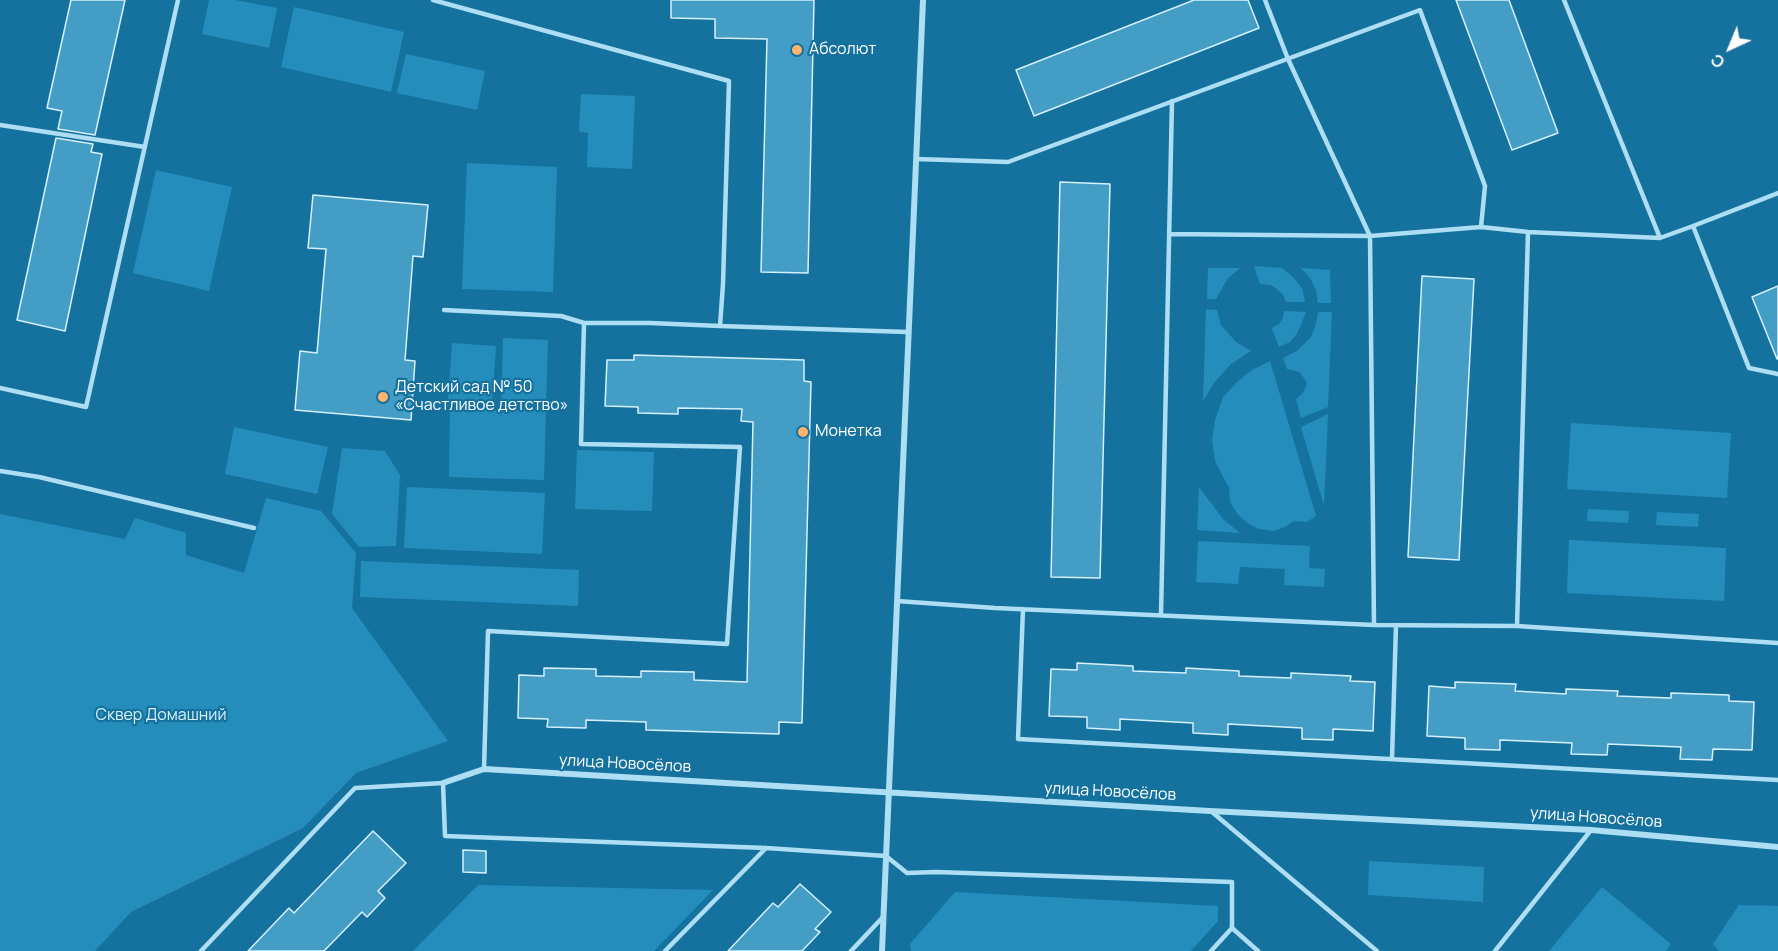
<!DOCTYPE html>
<meta charset="utf-8">
<style>
body{margin:0}
#map{position:relative;width:1778px;height:951px;overflow:hidden;background:#15729e;font-family:Manrope,sans-serif}
canvas{display:block}
.north{position:absolute;left:1700px;top:18px;width:60px;height:60px;-webkit-text-stroke:4px #15729e;paint-order:stroke;rotate:224deg;font-size:16px;font-weight:700;line-height:24px;text-align:center;color:#fff}
.north::after{content:'';display:block;margin:auto;width:21px;height:27px;background:#fff;clip-path:polygon(50% 0,100% 100%,50% 72%,0 100%)}
</style>
<div id="map">
<canvas width="1778" height="951"></canvas>
<div class="north">С</div>
</div>
<script>
const ctx = document.querySelector('canvas').getContext('2d');
ctx.lineJoin = 'round';
function paint(path, color) { ctx.fillStyle = color; ctx.fill(path, 'evenodd'); }
const poly = rows => new Path2D(rows.map(r => 'M' + r).join(''));
function stroke(path, color, width, dash) { ctx.strokeStyle = color; ctx.lineWidth = width; ctx.lineCap = dash ? 'butt' : 'round'; ctx.setLineDash(dash || []); ctx.stroke(path); }
function write(font, color, halo, rows, align = 'center') {
  ctx.font = font + ' Manrope,sans-serif'; ctx.lineWidth = 4.5; ctx.setLineDash([]); ctx.textBaseline = 'middle'; ctx.strokeStyle = halo; ctx.fillStyle = color; for (const [text, x, y, turn = 0] of rows) {
    ctx.save(); ctx.translate(x, y); ctx.rotate((+turn || 0) * Math.PI / 180); ctx.textAlign = isNaN(turn) ? turn : align; if (halo) ctx.strokeText(text, 0, 0); ctx.fillText(text, 0, 0); ctx.restore();
  }
}
const green = poly([
 [209,0,235,0,277,8,269,48,202,34],
 [294,7,404,32,391,92,281,67],
 [406,54,485,71,477,110,397,93],
 [581,94,635,96,632,169,587,167,588,133,579,132],
 [467,163,557,167,553,292,462,289],
 [156,170,232,187,209,291,133,273],
 [1254,266,1282,268,1292,276,1302,288,1305,302,1286,302,1282,293,1271,285,1260,284],
 [1208,268,1240,268,1228,278,1216,299,1207,299],
 [1301,268,1330,270,1331,303,1318,303,1316,290,1310,278],
 [1206,309,1217,310,1221,325,1236,342,1251,351,1231,364,1214,383,1203,401],
 [1284,311,1306,312,1297,334,1290,342,1279,347,1272,328,1279,324,1283,318],
 [1318,312,1332,312,1328,407,1301,418,1296,399,1304,392,1307,383,1300,372,1287,369,1283,358,1298,350,1311,337,1316,324],
 [503,338,548,340,544,480,449,477,450,408,501,410],
 [452,343,496,346,492,404,448,401],
 [1270,361,1316,516,1307,522,1294,521,1285,527,1274,531,1259,529,1249,524,1238,515,1230,502,1229,488,1215,461,1212,440,1215,420,1223,397,1238,381,1252,370],
 [1328,414,1324,506,1301,427],
 [1571,423,1731,433,1727,498,1567,489],
 [234,427,328,447,317,494,225,474],
 [342,448,385,451,400,475,396,546,359,547,332,514],
 [577,450,654,452,652,511,575,509],
 [407,487,545,493,542,554,404,548],
 [1199,487,1223,519,1240,533,1197,530],
 [266,498,321,511,356,553,352,608,448,741,356,773,303,828,131,912,95,951,0,951,0,514,125,539,135,518,186,533,186,555,244,573],
 [1588,509,1629,511,1628,523,1587,521],
 [1657,512,1699,514,1698,527,1656,525],
 [1569,540,1726,548,1724,601,1567,593],
 [1198,541,1310,546,1309,568,1325,569,1324,587,1284,585,1285,569,1240,567,1238,584,1196,582],
 [361,561,579,570,578,606,360,597],
 [1369,861,1484,867,1483,902,1368,895],
 [478,885,713,890,654,951,413,951],
 [1602,887,1671,944,1666,951,1549,951],
 [955,892,1218,906,1218,921,1191,951,911,951,910,944],
 [1739,905,1778,906,1778,951,1719,951,1713,944]
]);
const building = poly([
 [71,0,125,0,95,135,58,129,62,111,47,108,71,0],
 [671,0,814,0,808,273,761,272,767,39,715,38,715,19,671,18,671,0],
 [1194,0,1248,0,1259,28,1034,116,1016,70,1194,0],
 [1456,0,1509,0,1558,133,1512,150,1456,0],
 [56,138,93,144,91,152,102,154,65,331,17,320,56,138],
 [1060,182,1110,184,1100,578,1051,577,1060,182],
 [313,195,428,205,423,257,413,256,405,360,415,361,411,420,295,410,300,351,317,353,326,249,308,248,313,195],
 [1422,276,1474,279,1459,560,1408,557,1422,276],
 [1778,286,1778,359,1777,359,1752,297,1778,286],
 [634,355,804,360,804,381,811,382,802,723,779,722,779,734,646,730,646,722,586,720,586,728,547,727,548,719,518,718,519,675,544,676,544,668,596,669,596,676,641,677,641,671,694,672,694,680,747,682,753,422,741,421,742,409,678,408,678,414,638,413,638,407,605,406,607,360,634,360,634,355],
 [1077,663,1133,666,1133,671,1186,673,1186,668,1239,671,1239,676,1291,678,1291,673,1351,676,1350,681,1375,682,1373,731,1333,729,1333,740,1302,739,1302,728,1228,724,1228,735,1193,733,1193,723,1120,719,1120,730,1087,728,1087,717,1049,716,1051,669,1077,670,1077,663],
 [1455,682,1516,684,1515,691,1566,694,1566,689,1618,691,1617,696,1671,698,1671,693,1729,695,1729,701,1754,702,1752,750,1713,749,1712,760,1680,759,1681,747,1608,744,1607,755,1571,754,1572,743,1500,740,1500,750,1465,749,1465,738,1427,736,1429,686,1455,688,1455,682],
 [373,831,406,863,378,891,385,898,367,917,362,912,324,951,248,951,289,908,294,913,373,831],
 [463,850,486,851,486,873,463,872,463,850],
 [800,884,831,912,815,929,820,932,802,951,728,951,773,903,778,907,800,884]
]);
const service = poly([
 [433,0,729,81,723,284,720,326,908,332],
 [1265,0,1288,59,1370,236,1374,625],
 [1564,0,1660,238,1693,226,1749,368,1778,374],
 [0,125,145,147],
 [916,159,1008,162,1420,10,1485,186,1481,227,1528,232,1660,238],
 [1693,226,1778,193],
 [1169,234,1370,236,1481,227],
 [444,310,561,316,584,323],
 [0,388,86,407,178,0],
 [0,471,39,477,254,528],
 [897,601,995,608,1374,625,1517,626,1778,643],
 [1023,609,1018,739,1778,780],
 [1161,615,1172,101],
 [1517,626,1528,232],
 [1392,759,1396,625],
 [484,769,488,631,727,644,740,447,581,444,584,323,650,323,720,326],
 [1212,812,1377,951],
 [1232,928,1258,951],
 [201,951,355,788,443,783,445,836,766,848,886,856,907,873,936,872,1232,882,1232,928,1211,951],
 [665,951,766,848],
 [851,951,883,917],
 [1495,951,1591,830]
]);
const minor = poly([
 [443,783,484,769,1210,811,1591,830,1778,847],
 [882,951,923,0]
]);
const markers = [
 [797,50,6,"#ffb36f"],
 [383,397,6,"#ffb36f"],
 [803,432,6,"#ffb36f"]
];
const poiNames = [
 ["Абсолют",809,50],
 ["Детский сад № 50",395,388],
 ["«Счастливое детство»",395,406],
 ["Монетка",815,432]
];
const parkNames = [
 ["Сквер Домашний",161,716]
];
const streetNames = [
 ["улица Новосёлов",625,764,3],
 ["улица Новосёлов",1110,792,3],
 ["улица Новосёлов",1596,818,4]
];
paint(green, '#258dbb');
paint(building, '#439dc5');
stroke(building, '#d6f1fd', 1.5);
stroke(service, '#addef3', 4.5);
stroke(minor, '#addef3', 6);
for (const [x, y, r, color] of markers) { const dot = new Path2D(); dot.arc(x, y, r, 0, 2 * Math.PI); ctx.fillStyle = color; ctx.fill(dot); stroke(dot, '#15729e', 2); }
write('16px', '#fff', '#15729e', poiNames, 'left');
write('16px', '#d6f1fd', '#15729e', parkNames);
write('16px', '#fff', '#15729e', streetNames);
</script>
